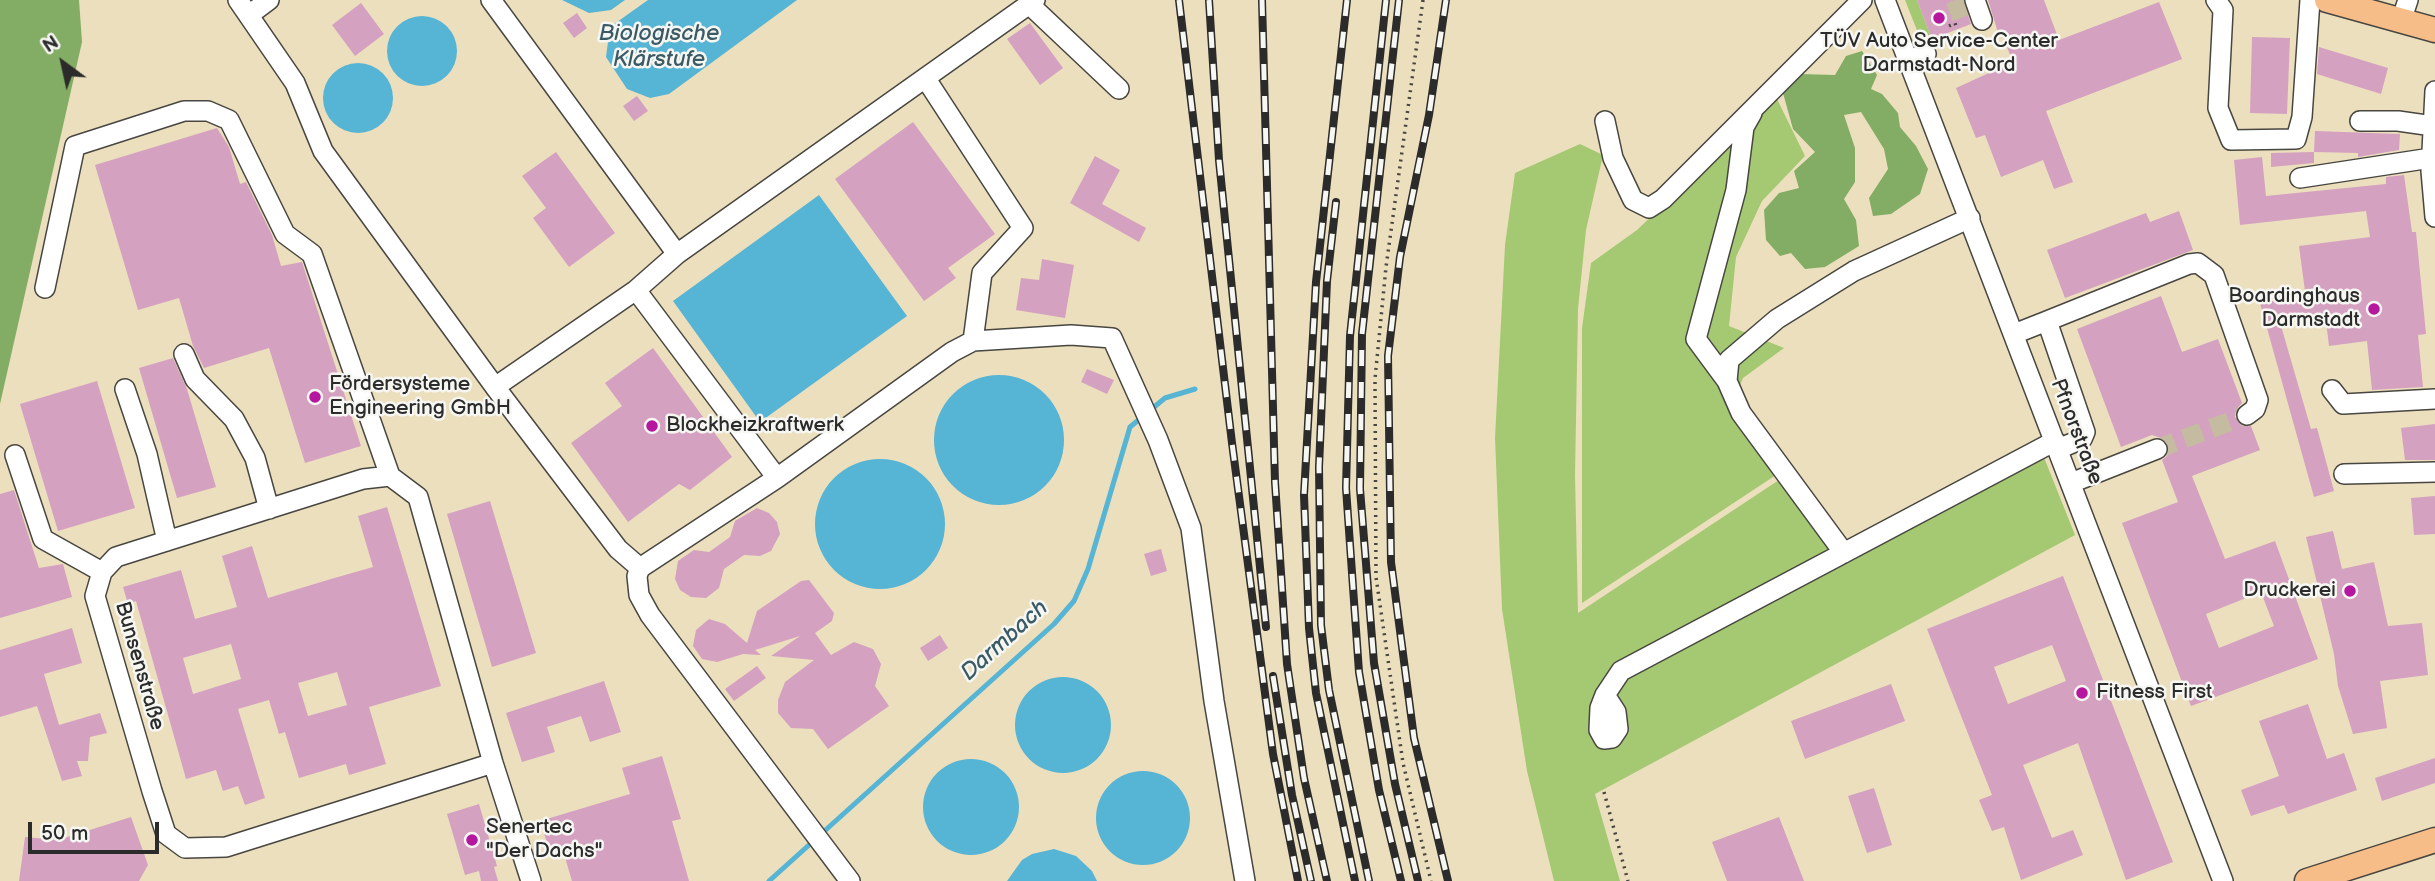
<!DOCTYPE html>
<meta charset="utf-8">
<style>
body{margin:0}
#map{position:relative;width:2435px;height:881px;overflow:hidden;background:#ecdfbd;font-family:"Balsamiq Sans",sans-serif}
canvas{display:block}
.north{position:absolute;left:28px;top:28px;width:70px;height:70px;-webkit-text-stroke:5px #f6f6f2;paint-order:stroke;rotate:327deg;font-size:19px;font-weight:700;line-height:28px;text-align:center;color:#2b2b2b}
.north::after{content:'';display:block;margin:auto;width:24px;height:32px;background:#2b2b2b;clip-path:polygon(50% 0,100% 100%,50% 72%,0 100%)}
.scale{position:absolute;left:28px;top:822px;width:131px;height:32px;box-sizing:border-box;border:4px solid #2b2b2b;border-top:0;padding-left:9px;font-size:21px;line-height:24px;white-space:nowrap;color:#2b2b2b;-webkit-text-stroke:5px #f6f6f2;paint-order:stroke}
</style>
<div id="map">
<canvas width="2435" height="881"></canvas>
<div class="north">N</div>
<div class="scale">50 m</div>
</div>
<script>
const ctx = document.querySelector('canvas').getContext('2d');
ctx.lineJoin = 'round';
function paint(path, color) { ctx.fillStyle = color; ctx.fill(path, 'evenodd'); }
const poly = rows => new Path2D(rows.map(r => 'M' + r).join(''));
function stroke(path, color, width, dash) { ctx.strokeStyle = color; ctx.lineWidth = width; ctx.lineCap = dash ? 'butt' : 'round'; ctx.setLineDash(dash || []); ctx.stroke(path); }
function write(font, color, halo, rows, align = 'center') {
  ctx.font = font + ' "Balsamiq Sans",sans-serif'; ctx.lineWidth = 5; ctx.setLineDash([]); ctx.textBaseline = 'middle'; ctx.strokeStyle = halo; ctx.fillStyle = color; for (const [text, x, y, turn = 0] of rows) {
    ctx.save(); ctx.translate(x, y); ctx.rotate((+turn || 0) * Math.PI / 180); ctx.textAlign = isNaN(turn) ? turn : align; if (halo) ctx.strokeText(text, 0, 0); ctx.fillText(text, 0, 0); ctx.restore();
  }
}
const green = poly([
 [1905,0,1917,0,1932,39,1922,43],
 [1776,97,1805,156,1762,201,1736,257,1729,326,1784,348,1743,378,1730,410,1776,475,1582,603,1582,328,1591,263,1637,230],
 [1580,144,1603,155,1586,230,1578,309,1575,475,1578,613,1779,480,1840,560,2043,455,2075,535,1595,794,1620,881,1554,881,1527,771,1502,609,1495,438,1505,245,1515,173]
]);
const forest = poly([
 [0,0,79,0,82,42,0,404],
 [1862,51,1877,75,1871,89,1882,94,1898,113,1900,127,1916,146,1928,169,1920,194,1891,214,1873,216,1869,198,1888,169,1884,149,1861,112,1844,115,1855,148,1855,182,1844,199,1856,220,1859,246,1825,267,1805,269,1791,253,1780,256,1766,240,1764,210,1779,193,1799,188,1794,171,1815,152,1793,129,1783,93,1800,74,1835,75,1846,56]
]);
const water = poly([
 [562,0,625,0,611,10,589,13],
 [648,0,797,0,669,94,650,98,627,89,606,57,610,27],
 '387 51a35 35 0 1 1 70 0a35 35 0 1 1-70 0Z',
 '323 98a35 35 0 1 1 70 0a35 35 0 1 1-70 0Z',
 [819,195,907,316,760,422,673,301],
 '934 440a65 65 0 1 1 130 0a65 65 0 1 1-130 0Z',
 '815 524a65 65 0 1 1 130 0a65 65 0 1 1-130 0Z',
 '1015 725a48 48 0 1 1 96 0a48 48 0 1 1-96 0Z',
 '923 807a48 48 0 1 1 96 0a48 48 0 1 1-96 0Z',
 '1096 818a47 47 0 1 1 94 0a47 47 0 1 1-94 0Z',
 [1054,849,1076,856,1092,871,1097,881,1007,881,1022,860,1032,854]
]);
const stream = poly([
 [769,881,1054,624,1074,601,1088,569,1130,427,1165,398,1195,389]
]);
const building = poly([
 [1917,0,1963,0,1971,24,1932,39],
 [1988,0,2044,0,2059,40,2159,2,2182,59,2046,111,2073,182,2054,189,2043,160,2001,177,1985,135,1976,138,1956,88,2013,62,2002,35,1999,36],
 [361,3,384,34,355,56,332,25],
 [577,13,587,28,574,38,563,23],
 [1030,23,1063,68,1040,85,1007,39],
 [2252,37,2290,38,2287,114,2250,113],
 [2319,47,2388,68,2381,94,2317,74],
 [637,96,648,111,634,121,623,106],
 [913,122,995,234,948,268,956,278,924,301,835,179],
 [217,128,229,147,240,184,246,182,272,235,281,266,302,262,361,446,305,463,269,348,204,368,193,346,179,298,138,310,95,165],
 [2315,131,2400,134,2399,150,2358,157,2358,153,2314,152],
 [556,152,615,233,569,267,533,218,546,208,522,176],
 [2314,152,2314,163,2271,167,2271,153],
 [1095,156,1120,170,1102,204,1146,228,1139,242,1070,203],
 [2262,157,2266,196,2386,184,2386,177,2404,175,2412,232,2416,232,2426,334,2418,335,2423,387,2372,390,2367,341,2329,346,2326,321,2310,323,2309,315,2279,319,2311,429,2317,428,2334,491,2314,497,2260,303,2273,301,2272,295,2305,291,2299,246,2370,237,2366,211,2240,225,2234,160],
 [2179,211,2193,250,2065,298,2047,250,2146,213,2150,222],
 [1042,259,1074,265,1065,318,1016,310,1021,278,1039,280],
 [2161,296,2182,352,2218,339,2242,403,2236,410,2235,417,2242,426,2251,426,2260,450,2192,476,2225,559,2275,541,2318,659,2191,706,2122,523,2178,502,2162,460,2167,456,2169,445,2164,439,2152,435,2121,447,2077,329],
 [2261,592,2274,626,2219,648,2206,614],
 [653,348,732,457,690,490,679,484,628,522,571,443,622,406,605,383],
 [173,358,187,389,216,487,177,498,139,368],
 [1087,369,1114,380,1107,394,1081,382],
 [97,381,135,508,58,531,20,404],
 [2435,424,2435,460,2405,460,2401,428],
 [14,490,39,568,63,564,72,597,0,618,0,494],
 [2435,496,2435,534,2414,535,2411,498],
 [490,501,536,653,492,667,447,514],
 [387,507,441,686,369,707,386,764,349,775,346,764,299,778,285,732,279,734,269,700,238,709,265,798,245,805,238,786,223,791,216,770,186,779,136,601,128,604,123,587,181,570,195,619,237,607,222,556,252,546,268,598,331,579,373,567,358,516],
 [231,644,241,679,193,694,183,658],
 [337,672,347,705,308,716,298,683],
 [757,508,769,513,777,522,780,534,771,551,760,556,744,555,724,569,719,588,706,598,691,597,680,590,675,579,678,561,694,550,709,552,730,537,735,521],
 [2333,531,2342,569,2374,562,2388,626,2422,623,2428,675,2380,681,2387,728,2353,734,2338,686,2334,654,2306,537],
 [1161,549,1167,571,1151,576,1144,554],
 [2063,576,2173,862,2126,880,2078,743,2023,765,2052,838,2073,830,2083,855,2021,880,2004,827,1992,831,1979,800,1992,795,1927,629],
 [2052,645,2066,681,2008,704,1994,667],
 [809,580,834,613,832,621,815,633,831,655,854,642,873,649,881,664,875,686,889,706,828,749,813,729,791,728,778,713,778,700,785,682,814,660,771,656,800,636,755,650,761,655,743,654,717,662,702,659,693,646,696,630,709,619,725,624,747,643,757,611,801,581],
 [72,628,82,663,44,674,59,725,100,713,107,733,90,737,88,761,77,761,82,776,62,781,37,706,0,717,0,650],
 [940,635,948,648,928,661,920,648],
 [757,666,766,678,734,701,725,689],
 [604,681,621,732,590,742,581,716,547,727,555,752,522,762,506,713],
 [1891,684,1905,721,1805,759,1791,721],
 [2308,704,2327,759,2344,753,2357,790,2288,814,2284,805,2251,816,2241,790,2279,776,2259,721],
 [662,756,681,819,672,821,689,881,572,881,564,854,552,858,540,821,630,794,622,768],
 [2435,758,2435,783,2382,801,2375,778],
 [1874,788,1892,845,1867,853,1848,796],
 [479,804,497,866,494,867,498,881,481,881,479,871,465,875,447,814],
 [131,817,148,865,139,881,19,881,25,837,58,840],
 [1779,817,1804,881,1727,881,1712,842]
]);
const minorTunnel = poly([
 [1955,0,1965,26],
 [2157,449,2247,415]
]);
const path = poly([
 [1423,0,1386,267,1375,379,1376,577,1403,763,1431,881],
 [1949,26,1955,23,1957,29],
 [1604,792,1628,881]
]);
const minor = poly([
 [238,0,295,83,323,151,495,387],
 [491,0,677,254],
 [1885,0,2223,881],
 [1975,0,1982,20],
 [2216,0,2223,10,2218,108,2231,140,2296,139,2302,117,2310,0],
 [1029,4,1119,89],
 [249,15,269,0],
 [2401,21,2408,0],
 [1909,60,1926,54],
 [926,79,1023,228,982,273,973,341],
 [2435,91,2431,171,2435,217],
 [1605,121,1613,158,1633,200,1649,208,1663,199,1862,0],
 [2360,121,2398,121,2433,126],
 [2300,178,2431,158],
 [45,288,75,146,184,111,208,111,229,120,285,234,312,254,390,476],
 [636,290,777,478],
 [2047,321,2189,264,2198,263,2214,275,2258,400,2255,409,2247,415],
 [2014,334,2047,321,2085,432,2082,439,2058,449],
 [184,354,195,379,234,419,255,458,269,509],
 [1727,381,1696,339,1736,190,1744,127,1752,113],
 [125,389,147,454,167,541],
 [2332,390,2343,404,2435,399],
 [15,455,43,539,102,572],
 [2344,474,2435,472],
 [2071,483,2157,449],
 [1844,553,1741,413,1727,381,1729,360,1777,319,1854,271,1970,218],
 [640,568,618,549,495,387,636,290,677,254,1035,0],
 [1605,695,1616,712,1618,729,1612,738,1604,739,1599,730,1600,708,1605,695,1621,671,2055,441],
 [493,763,226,847,185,848,166,834,152,791,95,596,102,572,116,557,363,479,390,476,418,497,493,763,531,881],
 [850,881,650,615,639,595,637,576,640,568,777,478,952,352,973,341,1071,335,1112,338,1158,440,1191,528,1214,701,1245,881]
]);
const major = poly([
 [2327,0,2435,30],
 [2307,881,2435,840]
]);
const rail = poly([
 [1179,0,1232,443,1273,754,1298,881],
 [1209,0,1219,160,1266,627],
 [1262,0,1275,482,1287,664,1304,778,1327,881],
 [1347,0,1316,282,1304,495,1309,628,1316,693,1355,881],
 [1386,0,1350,336,1346,488,1359,672,1379,790,1401,881],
 [1399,0,1362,334,1360,489,1374,663,1395,784,1418,881],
 [1446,0,1429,115,1400,257,1388,356,1391,562,1414,738,1448,881],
 [1336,202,1327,281,1319,467,1321,625,1329,690,1369,881],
 [1273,676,1292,795,1311,881]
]);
const markers = [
 [1939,18,7,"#b5179e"],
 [2374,309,7,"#b5179e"],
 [315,397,7,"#b5179e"],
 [652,426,7,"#b5179e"],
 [2350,591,7,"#b5179e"],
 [2082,693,7,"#b5179e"],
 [472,840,7,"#b5179e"]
];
const poiNames = [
 ["TÜV Auto Service-Center",1939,42,"center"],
 ["Darmstadt-Nord",1939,66,"center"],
 ["Boardinghaus",2360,297,"right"],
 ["Darmstadt",2360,321,"right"],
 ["Fördersysteme",329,385],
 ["Engineering GmbH",329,409],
 ["Blockheizkraftwerk",666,426],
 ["Druckerei",2336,591,"right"],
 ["Fitness First",2096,693],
 ["Senertec",486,828],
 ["\"Der Dachs\"",486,852]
];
const streetNames = [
 ["Pfnorstraße",2076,432,69],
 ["Bunsenstraße",139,666,74]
];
const waterNames = [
 ["Biologische",659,34],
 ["Klärstufe",659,60],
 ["Darmbach",1005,641,-42]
];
paint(green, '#a4c972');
paint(forest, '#83ad64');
paint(water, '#56b4d4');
stroke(stream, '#56b4d4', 5);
paint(building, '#d4a1c1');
stroke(minorTunnel, '#c5bba0', 19, [19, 10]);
stroke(minor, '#484641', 22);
stroke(major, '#484641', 27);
stroke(path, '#484641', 3.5, [2, 5]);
stroke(minor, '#fff', 19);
stroke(major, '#f7bd88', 24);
stroke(rail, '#2b2b2b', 8);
stroke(rail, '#f6f6f2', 5, [16]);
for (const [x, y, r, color] of markers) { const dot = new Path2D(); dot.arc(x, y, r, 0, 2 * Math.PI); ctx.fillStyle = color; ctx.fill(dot); stroke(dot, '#f6f6f2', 2.5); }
write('21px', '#2b2b2b', '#f6f6f2', poiNames, 'left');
write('21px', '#2b2b2b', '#f6f6f2', streetNames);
write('italic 23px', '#3a5b66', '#f6f6f2', waterNames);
</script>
